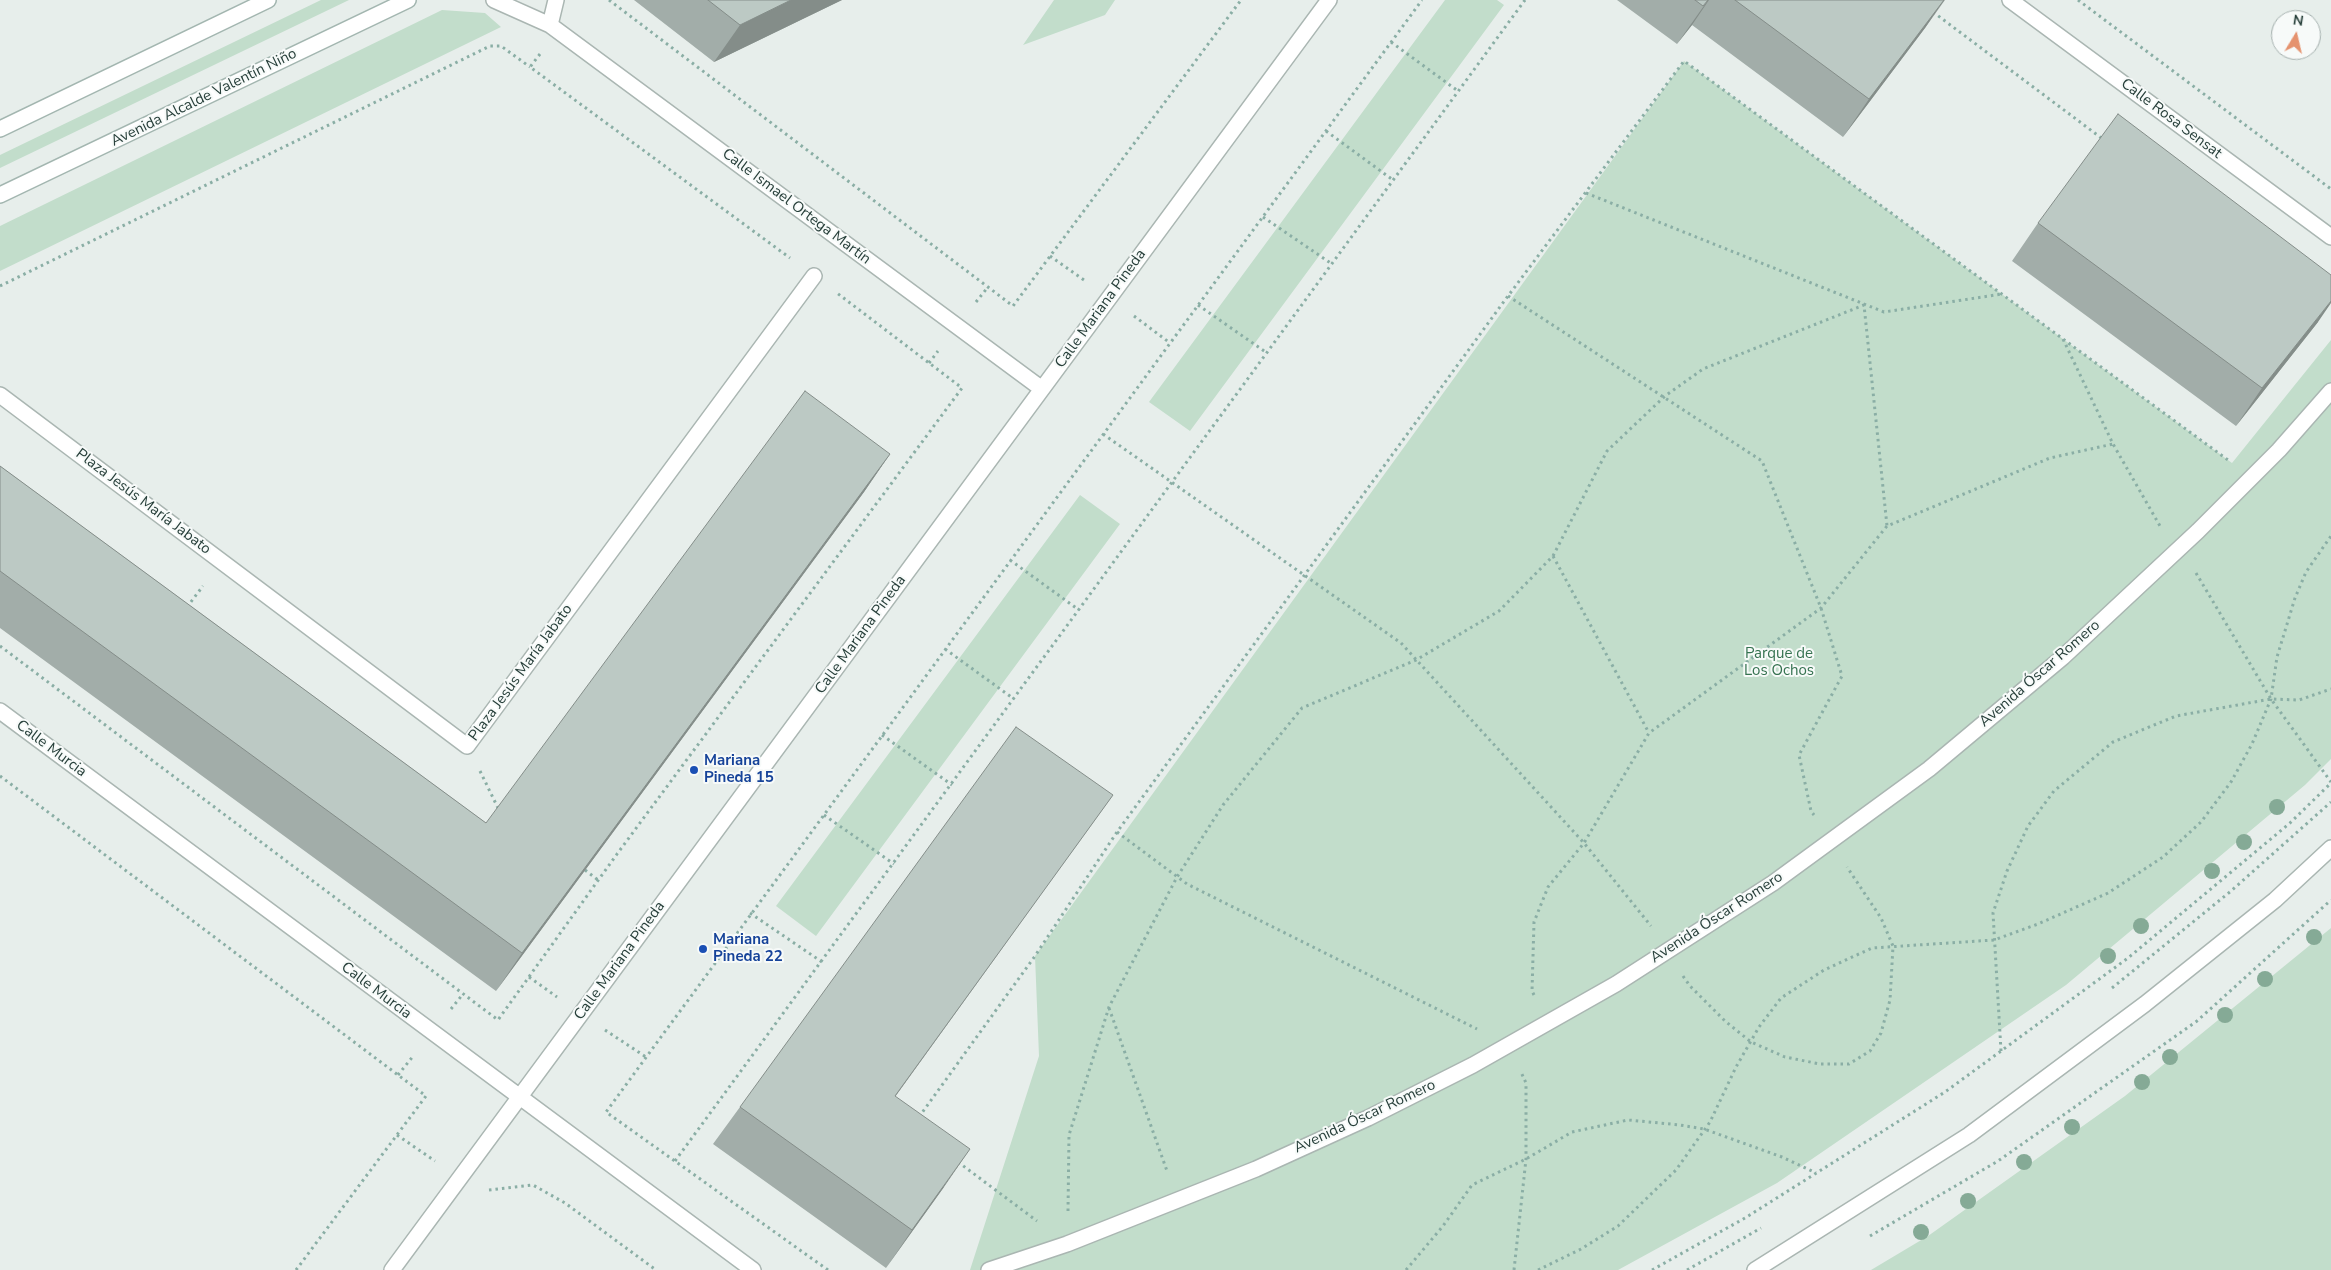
<!DOCTYPE html>
<meta charset="utf-8">
<style>
body{margin:0}
#map{position:relative;width:2331px;height:1270px;overflow:hidden;background:#e7eeeb;font-family:"Nunito Sans",sans-serif}
canvas{display:block}
.north{position:absolute;left:2271px;top:10px;width:50px;height:50px;box-sizing:border-box;background:#f7faf9;border:1px solid #a4afad;border-radius:50%;rotate:9deg;font-size:14px;font-weight:700;line-height:20px;text-align:center;color:#273f3a}
.north::after{content:'';display:block;margin:auto;width:18px;height:22px;background:#e5926e;clip-path:polygon(50% 0,100% 100%,50% 72%,0 100%)}
</style>
<div id="map">
<canvas width="2331" height="1270"></canvas>
<div class="north">N</div>
</div>
<script>
const ctx = document.querySelector('canvas').getContext('2d');
ctx.lineJoin = 'round';
function paint(path, color) { ctx.fillStyle = color; ctx.fill(path, 'evenodd'); }
const poly = rows => new Path2D(rows.map(r => 'M' + r).join(''));
function stroke(path, color, width, dash) { ctx.strokeStyle = color; ctx.lineWidth = width; ctx.lineCap = dash ? 'butt' : 'round'; ctx.setLineDash(dash || []); ctx.stroke(path); }
function write(font, color, halo, rows, align = 'center') {
  ctx.font = font + ' "Nunito Sans",sans-serif'; ctx.lineWidth = 4; ctx.setLineDash([]); ctx.textBaseline = 'middle'; ctx.strokeStyle = halo; ctx.fillStyle = color; for (const [text, x, y, turn = 0] of rows) {
    ctx.save(); ctx.translate(x, y); ctx.rotate((+turn || 0) * Math.PI / 180); ctx.textAlign = isNaN(turn) ? turn : align; if (halo) ctx.strokeText(text, 0, 0); ctx.fillText(text, 0, 0); ctx.restore();
  }
}
const green = poly([
 [321,0,349,0,0,168,0,155],
 [1054,0,1115,0,1105,15,1023,45],
 [1445,0,1497,0,1504,5,1190,431,1149,402],
 [442,10,485,13,501,27,0,271,0,226],
 [1684,61,2232,463,2331,340,2331,759,2305,785,2066,985,1777,1183,1618,1270,970,1270,1039,1056,1035,956],
 [1080,495,1120,524,816,936,776,906],
 [2331,928,2331,1270,1871,1270,1928,1236,2125,1096]
]);
const path = poly([
 [609,0,1013,306,1241,0],
 [2078,0,2331,189],
 [1933,12,2104,140],
 [1391,42,1458,91],
 [540,54,530,67,790,258],
 [1326,131,1393,180],
 [1586,193,1884,312,2002,294],
 [1263,217,1332,264],
 [1050,256,1084,280],
 [0,286,490,46,501,46,530,67],
 [1508,296,1762,461,1821,608,1842,676,1799,755,1811,811,1814,815],
 [976,302,988,287],
 [1198,305,1267,353],
 [1134,316,1170,343],
 [2063,339,2113,444,2160,526],
 [929,363,938,351],
 [1103,434,1401,643,1584,843,1651,926],
 [1553,556,1649,733],
 [1010,560,1079,610],
 [2196,573,2271,699,2331,782],
 [187,607,203,586],
 [0,646,498,1020,617,854,962,388,837,293],
 [945,649,1014,699],
 [882,735,952,785],
 [480,771,498,808],
 [0,776,426,1096,296,1270],
 [824,815,894,864],
 [1117,832,1187,884,1477,1029],
 [585,870,598,880],
 [750,913,822,962],
 [1683,976,1690,986,1725,1021,1751,1042,1785,1057,1820,1064,1849,1064,1870,1051,1881,1033,1890,1000,1893,946,1881,918,1847,867],
 [529,977,557,997],
 [2112,988,2231,891,2331,802],
 [1534,995,1532,991,1534,922,1548,887,1584,843,1649,733,1821,608,1887,526,2050,458,2113,444],
 [1109,1008,1167,1171],
 [451,1009,463,994],
 [605,1030,646,1057],
 [2001,1051,1993,913,2007,871,2028,826,2054,791,2113,742,2176,716,2271,699,2299,700,2331,689],
 [398,1075,414,1055],
 [919,1117,1035,956,1117,832,1508,296,1684,61,2228,460],
 [397,1135,435,1161],
 [675,1161,1525,0],
 [958,1162,1037,1221],
 [489,1190,533,1185,565,1203,656,1270],
 [1068,1211,1069,1135,1109,1007,1177,877,1223,805,1302,708,1416,660,1499,611,1553,556,1607,451,1665,396,1703,369,1864,305,1887,526],
 [1870,1236,1998,1161,2197,1021,2331,900],
 [828,1270,606,1112,1422,0],
 [1406,1270,1443,1226,1472,1185,1526,1159,1572,1132,1628,1120,1680,1125,1704,1129,1782,1157,1816,1173],
 [1514,1270,1526,1159,1526,1083,1521,1072],
 [1538,1270,1581,1249,1618,1226,1676,1170,1710,1122,1736,1067,1759,1027,1781,998,1824,970,1872,948,1994,940,2038,924,2108,893,2163,857,2201,822,2231,782,2252,744,2271,699,2277,657,2295,598,2306,572,2331,536],
 [1652,1270,1745,1218,1945,1092,2128,958,2290,823,2331,783],
 [1687,1270,1761,1228]
]);
const pedestrian = poly([
 [0,395,467,746,814,276],
 [989,1270,1067,1244,1256,1169,1368,1118,1473,1065,1616,984,1773,883,1929,769,2063,657,2198,531,2279,450,2331,391]
]);
const minor = poly([
 [494,0,550,25,1042,389],
 [2010,0,2331,237],
 [550,25,556,0],
 [0,711,753,1270],
 [392,1270,1329,0],
 [1755,1270,1969,1135,2145,1004,2275,900,2331,848]
]);
const secondary = poly([
 [0,129,268,0],
 [0,195,408,0]
]);
const trees = [
 [2277,807],
 [2244,842],
 [2212,871],
 [2141,926],
 [2314,937],
 [2108,956],
 [2265,979],
 [2225,1015],
 [2170,1057],
 [2142,1082],
 [2072,1127],
 [2024,1162],
 [1968,1201],
 [1921,1232]
];
const wall = poly([
 [634,0,842,0,714,62],
 [1617,0,1945,0,1925,28,1843,137,1692,25,1677,44],
 [2038,223,2318,322,2236,426,2012,261],
 [890,454,864,492,496,991,0,628,0,466,486,823],
 [1113,795,1086,832,895,1096,944,1187,886,1268,713,1144,740,1107]
]);
const shadedWall = poly([
 [791,0,842,0,714,62,740,25],
 [1708,0,1709,0,1692,25,1677,44],
 [1944,0,1925,28,1843,137,1869,99],
 [2331,301,2331,303,2318,322,2236,426,2262,388],
 [890,454,864,492,496,991,522,953],
 [1113,795,1086,832,869,1133,895,1096],
 [970,1149,944,1187,886,1268,912,1230]
]);
const building = poly([
 [708,0,791,0,740,25,708,0],
 [1695,0,1708,0,1703,6,1695,0],
 [1735,0,1944,0,1869,99,1735,0],
 [2118,114,2331,275,2331,301,2262,388,2038,223,2118,114],
 [805,391,890,454,522,953,0,571,0,466,486,823,805,391],
 [1016,727,1113,795,895,1096,970,1149,912,1230,740,1107,1016,727]
]);
const markers = [
 [694,770,5,"#1a4fb4"],
 [703,949,5,"#1a4fb4"]
];
const streetNames = [
 ["Avenida Alcalde Valentín Niño",204,98,-26],
 ["Calle Rosa Sensat",2171,119,37],
 ["Calle Ismael Ortega Martín",796,207,37],
 ["Calle Mariana Pineda",1101,309,-54],
 ["Plaza Jesús María Jabato",143,502,37],
 ["Calle Mariana Pineda",861,635,-54],
 ["Plaza Jesús María Jabato",521,673,-54],
 ["Avenida Óscar Romero",2040,674,-41],
 ["Calle Murcia",51,749,37],
 ["Avenida Óscar Romero",1717,918,-33],
 ["Calle Mariana Pineda",620,961,-54],
 ["Calle Murcia",376,991,37],
 ["Avenida Óscar Romero",1365,1117,-25]
];
const parkNames = [
 ["Parque de",1779,654],
 ["Los Ochos",1779,671]
];
const transitNames = [
 ["Mariana",704,761],
 ["Pineda 15",704,778],
 ["Mariana",713,940],
 ["Pineda 22",713,957]
];
paint(green, '#c2ddcb');
stroke(pedestrian, '#aab6b2', 18);
stroke(minor, '#aab6b2', 18);
stroke(secondary, '#a3b6b0', 18);
stroke(path, '#8aaea5', 3, [2.5, 4]);
stroke(pedestrian, '#fff', 15);
stroke(minor, '#fff', 15);
stroke(secondary, '#fff', 15);
ctx.fillStyle = '#85aa96';
for (const [x, y] of trees) { ctx.beginPath(); ctx.arc(x, y, 8, 0, 2 * Math.PI); ctx.fill(); }
paint(wall, '#a2ada9');
paint(shadedWall, '#848d89');
paint(building, '#bcc9c4');
stroke(building, '#848d89', 1);
for (const [x, y, r, color] of markers) { const dot = new Path2D(); dot.arc(x, y, r, 0, 2 * Math.PI); ctx.fillStyle = color; ctx.fill(dot); stroke(dot, '#f7faf9', 2); }
write('15px', '#273f3a', '#f7faf9', streetNames);
write('15px', '#357250', '#f7faf9', parkNames);
write('bold 15px', '#164399', '#f7faf9', transitNames, 'left');
</script>
